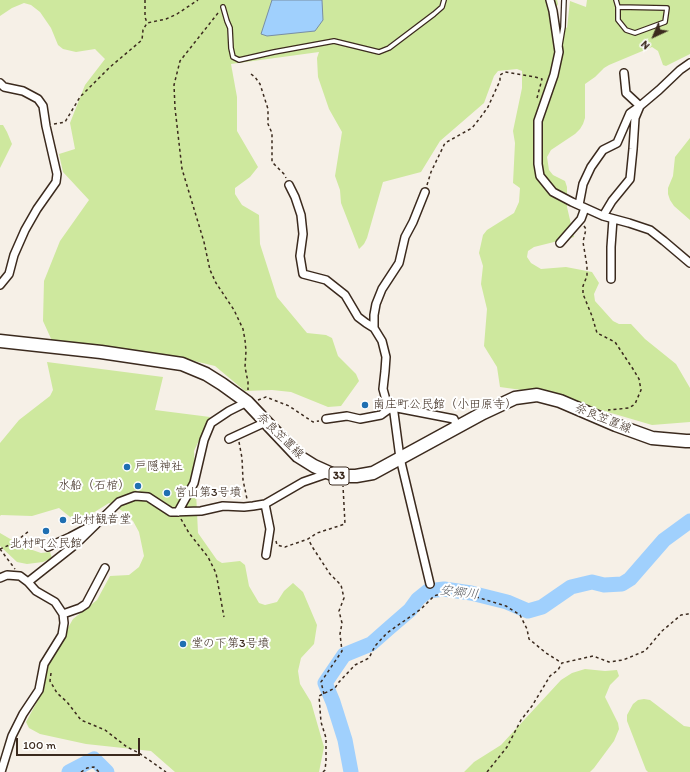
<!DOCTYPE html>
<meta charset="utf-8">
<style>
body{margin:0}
#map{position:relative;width:690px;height:772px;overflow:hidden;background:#f6f0e7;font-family:Itim,sans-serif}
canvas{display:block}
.north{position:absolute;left:634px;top:16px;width:40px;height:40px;-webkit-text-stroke:3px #fff;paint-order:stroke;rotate:224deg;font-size:11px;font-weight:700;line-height:16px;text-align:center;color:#3b2a1e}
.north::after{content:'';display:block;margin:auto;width:14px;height:18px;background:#3b2a1e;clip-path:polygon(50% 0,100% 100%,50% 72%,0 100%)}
.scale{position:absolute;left:16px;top:738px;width:124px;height:18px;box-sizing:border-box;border:2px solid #3b2a1e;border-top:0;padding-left:5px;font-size:12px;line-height:14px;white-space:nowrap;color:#3b2a1e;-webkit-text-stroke:3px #fff;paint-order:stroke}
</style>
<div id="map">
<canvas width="690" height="772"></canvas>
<div class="north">N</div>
<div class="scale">100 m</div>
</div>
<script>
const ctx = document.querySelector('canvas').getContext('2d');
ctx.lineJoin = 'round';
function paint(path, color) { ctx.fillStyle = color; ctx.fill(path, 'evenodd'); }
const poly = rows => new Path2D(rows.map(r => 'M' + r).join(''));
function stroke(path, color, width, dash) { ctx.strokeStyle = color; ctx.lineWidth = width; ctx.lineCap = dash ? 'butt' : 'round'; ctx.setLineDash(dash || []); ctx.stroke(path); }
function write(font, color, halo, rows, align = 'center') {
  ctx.font = font + ' Itim,"Klee One",sans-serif'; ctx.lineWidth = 4; ctx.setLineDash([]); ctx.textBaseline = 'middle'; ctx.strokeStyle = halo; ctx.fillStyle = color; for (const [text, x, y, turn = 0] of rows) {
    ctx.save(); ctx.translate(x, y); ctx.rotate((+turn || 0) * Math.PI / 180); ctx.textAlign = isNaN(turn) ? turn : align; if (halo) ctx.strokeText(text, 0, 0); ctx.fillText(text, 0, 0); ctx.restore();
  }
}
const green = poly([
 [0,0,557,0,558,4,551,17,567,28,570,1,586,7,587,0,690,0,690,54,666,66,663,65,658,51,652,47,609,65,604,68,595,77,585,84,585,118,583,124,580,129,575,134,551,150,547,157,549,170,553,175,565,181,567,187,567,207,574,237,534,247,528,251,527,257,531,263,541,269,566,267,592,272,599,283,594,294,595,301,613,321,619,324,631,324,645,339,676,364,690,388,690,422,652,425,543,393,500,387,497,367,484,346,487,309,481,284,483,266,479,253,483,235,487,230,514,213,519,202,520,188,513,183,515,143,513,131,522,88,522,71,517,69,498,71,494,76,484,103,440,141,421,172,383,182,367,238,364,244,359,249,341,203,340,190,335,176,342,132,329,109,318,77,317,58,319,52,231,64,237,97,237,131,258,167,250,177,235,188,235,194,242,205,259,215,260,244,277,297,307,333,326,335,332,338,338,356,356,374,359,381,341,406,328,407,291,392,272,390,245,391,215,366,186,359,53,343,43,321,44,281,60,241,89,200,63,172,59,154,75,149,70,123,85,85,105,59,95,49,76,52,63,49,58,45,51,28,40,12,31,5,24,3,12,8,0,16],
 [0,125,3,125,7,132,12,144,0,168],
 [690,138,690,220,674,206,670,200,668,194,668,188,673,176,675,157],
 [47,362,163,377,155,410,210,417,194,451,198,533,217,560,222,563,240,561,245,565,249,586,259,603,265,605,277,602,284,591,293,583,303,592,317,625,314,644,301,658,298,671,300,684,311,702,324,747,319,772,175,772,151,751,86,744,40,734,29,728,26,722,44,689,48,663,73,619,97,600,110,576,129,575,139,567,144,556,139,532,133,521,124,512,109,503,88,516,75,521,59,508,32,516,1,515,0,516,0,443,19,420,50,396,53,390],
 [0,533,24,547,41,553,50,552,52,558,43,562,27,564,17,562,0,546],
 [585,669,605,671,617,670,619,676,610,685,605,697,618,723,619,729,614,741,594,768,590,772,464,772,474,762,501,745,561,680,572,673],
 [644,699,650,700,684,726,690,727,690,772,648,772,646,770,627,721,627,715,633,704,638,700]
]);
const water = poly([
 [272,0,322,0,323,20,315,31,267,36,261,34,272,0]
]);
const river = poly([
 [69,772,94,759,107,772],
 [351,772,345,740,333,702,325,683,344,655,371,644,388,629,410,610,418,599,428,591,444,589,471,593,507,602,528,611,542,607,571,587,592,582,604,585,622,584,630,579,664,540,690,521]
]);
const path = poly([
 [145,0,145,17,147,23],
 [218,13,180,61,174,85,175,108,182,169,204,242,210,270,216,283,234,310,243,329,245,340,246,351,245,367,248,382,248,390],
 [251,74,255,77,260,84,268,109,268,124,272,133,272,162,284,174,286,178],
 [54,124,65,122,80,97,110,67,142,40,143,30,147,23,166,19,177,14,198,0],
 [427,185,431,172,445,143,472,128,480,118,488,107,497,87,500,81,500,75,505,72,535,77,542,79,537,98],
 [584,226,586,229,583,242,587,266,587,276,583,286,583,294,592,316,597,333,615,342,633,369,639,379,641,390,635,404,629,408,608,410],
 [258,400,266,397,289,406,313,422,319,421],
 [239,442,242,458,243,480,247,499],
 [181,519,189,533,208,557,216,573,224,617],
 [276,541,277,545,285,547,308,539],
 [0,549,14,543,29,531],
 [0,549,15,569],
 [51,673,50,681,57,693,67,702,81,720,105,730,127,747,139,753,166,772],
 [324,694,321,682,342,651,340,634,342,623,339,611,344,598,341,585,330,574,313,548,308,539,317,533,345,524,343,486],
 [81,772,87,768,94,767,99,772],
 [323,772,325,770,326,761,326,738,321,722,319,696,335,688,339,682,355,665,369,658,375,646,387,633,421,609,434,596,446,592,473,596,506,606,520,615,527,629,529,639,546,653,562,663],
 [487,772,507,747,521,720,532,706,550,676,558,670,562,663,593,656,609,662,623,660,645,651,662,631,681,615,688,614,690,611]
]);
const service = poly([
 [616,0,618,7,667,8,665,22,635,33,626,30,618,20,618,7],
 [223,7,227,21,230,28,231,48,233,57,239,60,274,52,334,41,379,52,389,48,434,14,442,7,444,0],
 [560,45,563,27,564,0]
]);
const minor = poly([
 [550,0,553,11,559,52,554,75,538,121,538,164,540,176,553,192,572,202,603,216,629,223,650,230,664,241,690,263],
 [0,83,4,87,23,91,38,99,43,106,46,126,57,174,56,182,37,209,25,230,14,255,9,274,0,285],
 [289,185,295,197,301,215,303,234,300,256,303,274,326,280,345,295,358,317,366,323,374,328],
 [425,192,413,222,405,237,399,263,382,289,376,304,374,315,374,328,382,341,386,357,385,371,383,389,386,400,392,407,394,413,400,458,430,584],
 [579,205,583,184,591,167,603,150,617,143,630,113,640,106,626,93,624,73],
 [603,216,612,201,630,179,633,149,635,118,640,106,659,90,680,70,690,63],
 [560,243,581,219,585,208],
 [611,279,611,247,613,219],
 [326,419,347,416,360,419,381,415,392,407,454,419,457,427],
 [229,439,266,422],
 [265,504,270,529,266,555],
 [178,512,194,483,204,440,211,423,229,411,247,402],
 [48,547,70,537,87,528,92,528],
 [0,578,7,575,20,576,28,582,36,591,55,602,63,614,64,623,62,635,44,664,39,690,23,714,12,736,1,772],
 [28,582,76,544,119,502,135,496,148,497,171,512,201,511,223,506,244,507,253,506,265,504,303,482,329,473],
 [63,614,80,608,86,604,105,568]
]);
const primary = poly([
 [0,341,101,352,182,364,206,374,222,384,247,402,298,456,314,466,334,475,343,476,356,476,373,473,483,413,515,398,537,395,560,401,616,425,652,438,686,441,690,441]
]);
const markers = [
 [365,405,4,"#1f6fb2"],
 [127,467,4,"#1f6fb2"],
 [138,486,4,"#1f6fb2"],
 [167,493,4,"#1f6fb2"],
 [63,520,4,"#1f6fb2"],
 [46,531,4,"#1f6fb2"],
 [183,644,4,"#1f6fb2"]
];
const shields = [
 [339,476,20]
];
const shieldNames = [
 ["33",339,476]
];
const poiNames = [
 ["南庄町公民館（小田原寺）",373,405],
 ["戸隠神社",135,467],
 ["水船（石棺）",130,486,"right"],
 ["宮山第3号墳",175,493],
 ["北村観音堂",71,520],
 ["北村町公民館",46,544,"center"],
 ["堂の下第3号墳",191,644]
];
const streetNames = [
 ["奈良笠置線",603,419,22],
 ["奈良笠置線",280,436,44]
];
const waterNames = [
 ["安郷川",459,593,7]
];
paint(green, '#cee89e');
paint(water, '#a0d0fd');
stroke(water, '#788ea4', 1);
stroke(river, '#a0d0fd', 15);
stroke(service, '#3b2a1e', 6);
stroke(minor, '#3b2a1e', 10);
stroke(primary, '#3b2a1e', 15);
stroke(path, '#3b2a1e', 1.5, [3, 3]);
stroke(service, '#fff', 3.5);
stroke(minor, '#fff', 7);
stroke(primary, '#fff', 12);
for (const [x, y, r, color] of markers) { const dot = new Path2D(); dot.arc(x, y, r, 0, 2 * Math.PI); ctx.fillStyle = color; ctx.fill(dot); stroke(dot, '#fff', 1.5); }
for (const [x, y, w] of shields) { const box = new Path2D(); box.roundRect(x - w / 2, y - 9, w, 18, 3); ctx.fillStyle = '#fff'; ctx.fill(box); stroke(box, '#3b2a1e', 1); }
write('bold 11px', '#3b2a1e', null, shieldNames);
write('12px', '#3b2a1e', '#fff', poiNames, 'left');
write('12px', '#3b2a1e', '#fff', streetNames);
write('italic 13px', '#595c61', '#fff', waterNames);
</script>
